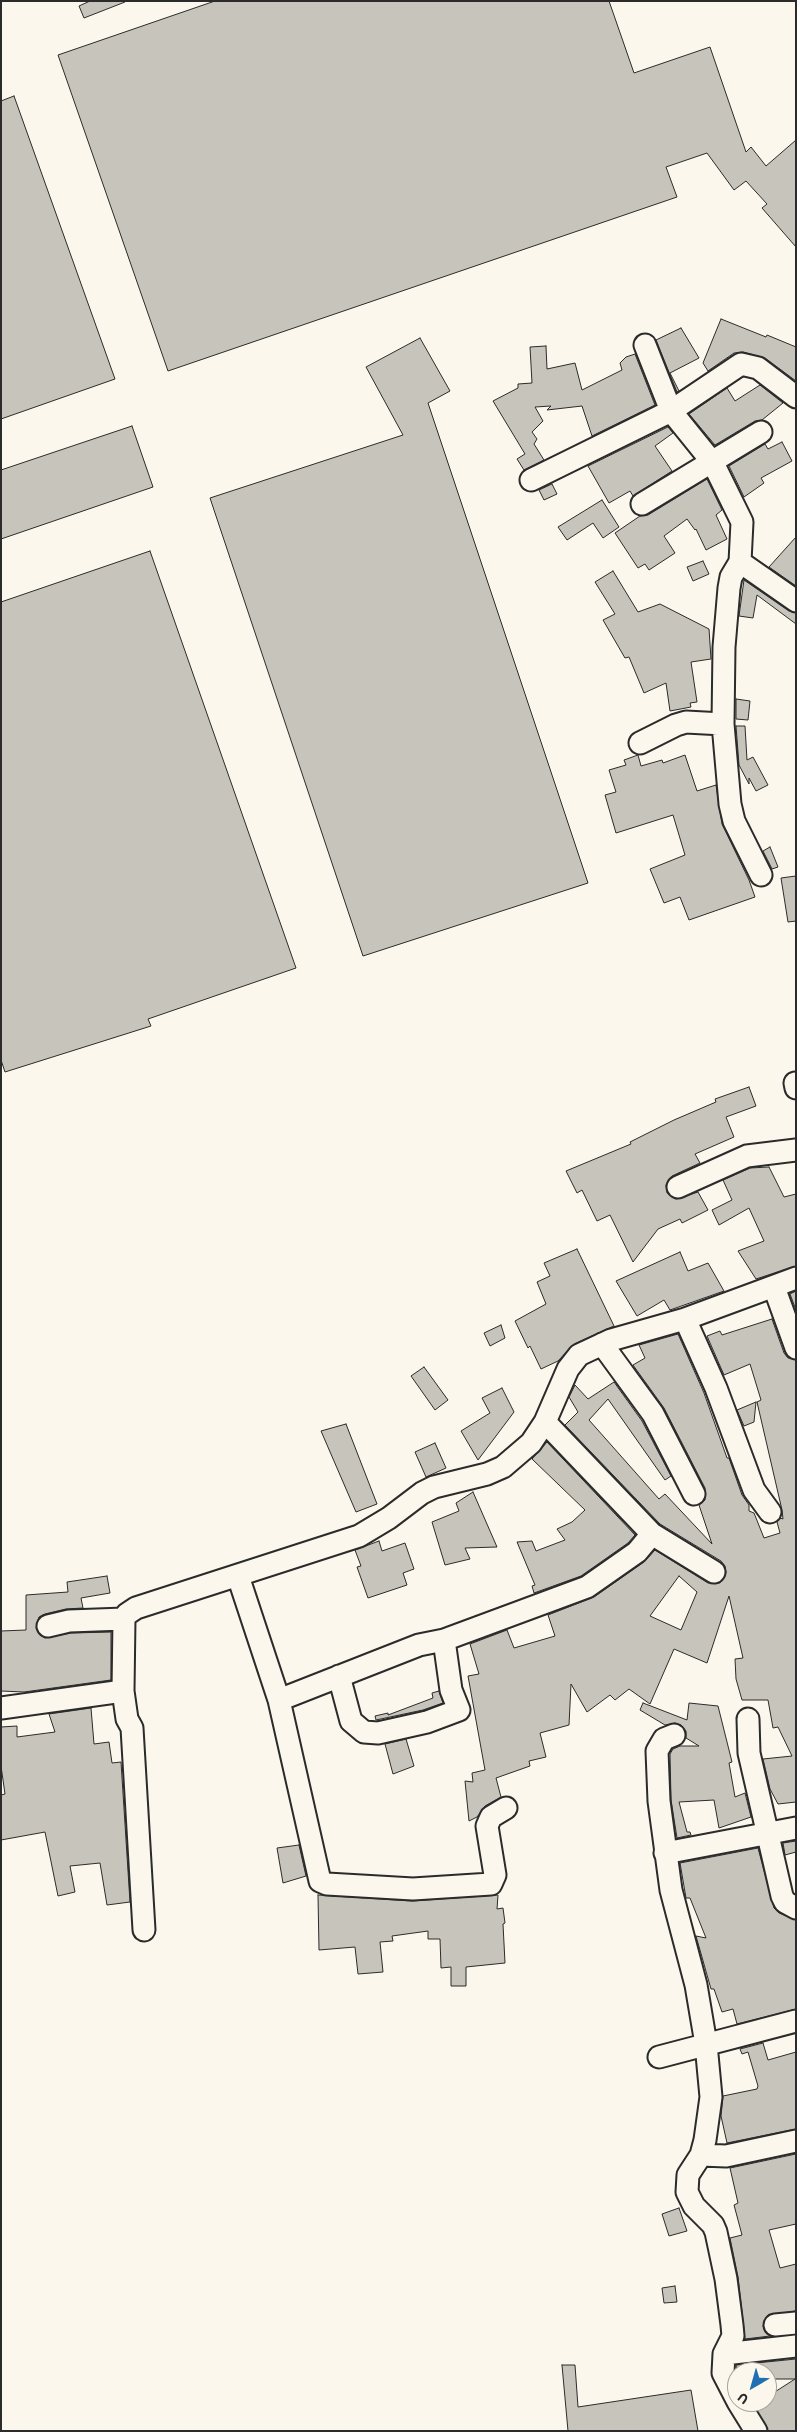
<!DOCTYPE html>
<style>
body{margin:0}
#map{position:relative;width:797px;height:2432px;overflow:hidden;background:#fbf7ec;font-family:Itim,sans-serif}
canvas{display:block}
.frame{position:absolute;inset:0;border:2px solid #2b2b2b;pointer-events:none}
.north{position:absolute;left:727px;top:2362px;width:50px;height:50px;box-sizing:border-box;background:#fbf7ec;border:1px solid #a8a59f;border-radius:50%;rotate:218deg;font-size:14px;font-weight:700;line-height:20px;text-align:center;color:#2b2b2b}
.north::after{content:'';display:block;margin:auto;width:18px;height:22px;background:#1f6fb2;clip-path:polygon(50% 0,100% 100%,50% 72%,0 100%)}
</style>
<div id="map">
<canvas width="797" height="2432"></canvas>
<div class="frame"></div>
<div class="north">U</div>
</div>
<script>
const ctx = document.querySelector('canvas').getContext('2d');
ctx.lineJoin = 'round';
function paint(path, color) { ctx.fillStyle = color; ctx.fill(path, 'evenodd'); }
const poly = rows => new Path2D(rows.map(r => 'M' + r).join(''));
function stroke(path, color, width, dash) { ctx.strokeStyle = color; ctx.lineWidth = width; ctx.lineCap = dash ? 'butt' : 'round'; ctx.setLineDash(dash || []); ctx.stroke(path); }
const building = poly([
 [90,1,125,1,125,2,84,18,79,6,90,1],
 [215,1,609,1,634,73,710,47,746,152,751,147,766,166,796,140,796,247,762,208,767,204,746,181,734,190,707,153,666,167,677,197,168,371,58,55,215,1],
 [14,96,115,379,1,419,1,101,14,96],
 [721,319,766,337,767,335,796,347,796,381,765,358,743,352,734,353,708,371,703,363,721,319],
 [681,328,699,358,670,373,679,391,677,392,656,340,681,328],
 [420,338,450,391,428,403,588,883,363,956,210,498,403,435,366,367,420,338],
 [546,346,547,369,575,363,582,390,622,370,620,363,626,357,635,354,655,405,592,436,582,406,547,410,551,406,535,407,543,421,532,432,537,439,534,444,544,460,524,470,517,459,525,454,493,401,518,388,518,384,532,383,530,347,546,346],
 [760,385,783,403,762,420,755,421,715,445,689,414,727,388,735,401,760,385],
 [132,426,153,487,1,539,1,470,132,426],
 [668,427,673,433,655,446,672,471,633,496,630,491,609,503,588,466,668,427],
 [782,442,792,461,761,478,764,483,744,497,729,466,765,444,768,449,782,442],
 [707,479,722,510,716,515,727,539,706,550,696,529,695,530,687,519,664,536,675,553,649,570,645,564,638,568,615,533,640,516,648,515,707,479],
 [552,484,557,494,544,500,539,490,552,484],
 [602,500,619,527,603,538,593,523,567,540,558,527,602,500],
 [796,537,796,586,769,567,796,537],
 [150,551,296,968,148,1019,151,1026,5,1072,1,1060,1,602,150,551],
 [703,561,709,574,693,581,687,567,703,561],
 [613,571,638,612,660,604,709,629,711,659,691,662,697,702,690,703,691,707,670,711,666,683,644,693,629,657,625,658,603,620,615,614,595,582,613,571],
 [744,580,789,611,796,613,796,624,757,595,753,618,739,616,744,580],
 [736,699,750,701,748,720,736,719,736,699],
 [736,726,745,726,747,760,753,757,768,785,756,791,749,778,749,784,739,765,736,726],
 [638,755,641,766,662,760,663,763,685,755,697,791,716,785,722,824,749,880,755,897,689,920,680,897,664,903,650,869,685,855,673,815,616,833,605,795,616,792,609,770,626,765,624,760,638,755],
 [770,847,778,867,772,869,763,851,770,847],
 [796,876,796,921,788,922,781,878,796,876],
 [749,1087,756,1106,726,1117,734,1137,695,1154,700,1163,672,1176,666,1185,667,1193,676,1199,698,1192,708,1210,682,1223,680,1219,658,1229,633,1262,610,1215,597,1221,582,1190,577,1193,566,1171,631,1144,630,1142,674,1120,716,1102,715,1099,749,1087],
 [769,1167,784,1197,796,1194,796,1266,756,1279,738,1251,764,1241,749,1208,719,1225,712,1210,732,1200,723,1180,750,1168,769,1167],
 [577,1249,614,1326,574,1344,558,1361,541,1369,530,1346,528,1348,515,1321,546,1304,537,1282,550,1276,544,1263,577,1249],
 [680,1252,688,1271,708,1263,724,1291,670,1310,664,1300,637,1316,616,1281,680,1252],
 [796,1291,796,1310,790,1294,796,1291],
 [772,1319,784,1353,788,1358,796,1360,796,1802,778,1804,770,1789,763,1759,792,1756,778,1727,773,1728,768,1700,742,1700,736,1679,735,1659,743,1658,729,1596,707,1663,674,1649,650,1704,629,1689,615,1700,610,1695,587,1712,571,1684,569,1725,540,1733,546,1757,529,1761,530,1766,496,1778,501,1797,485,1806,477,1817,469,1821,465,1781,473,1782,472,1773,485,1770,468,1676,479,1674,470,1644,507,1630,514,1648,555,1636,548,1615,594,1597,644,1562,655,1550,708,1583,720,1583,726,1573,725,1566,721,1561,660,1524,565,1425,578,1412,569,1397,575,1385,588,1399,614,1382,642,1421,671,1476,665,1480,608,1399,589,1420,659,1499,665,1494,712,1544,699,1505,705,1500,705,1488,664,1408,633,1365,645,1358,639,1345,678,1334,704,1393,727,1458,729,1458,742,1495,749,1505,749,1511,754,1513,764,1538,780,1533,777,1522,780,1518,783,1519,782,1510,757,1402,761,1400,750,1364,724,1375,707,1336,720,1331,722,1335,772,1319],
 [679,1576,697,1592,681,1630,650,1616,679,1576],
 [501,1325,505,1338,490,1346,484,1333,501,1325],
 [424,1367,448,1400,435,1410,411,1376,424,1367],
 [502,1388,514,1412,478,1460,461,1431,490,1413,482,1398,502,1388],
 [756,1402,754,1422,744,1426,737,1410,756,1402],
 [346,1424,377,1504,356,1512,321,1431,346,1424],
 [547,1442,635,1535,628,1543,581,1576,534,1593,532,1586,535,1585,517,1542,532,1541,536,1551,565,1540,557,1529,572,1522,585,1510,532,1459,547,1442],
 [435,1443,446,1468,426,1477,415,1452,435,1443],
 [473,1492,497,1547,465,1548,470,1559,445,1565,432,1522,459,1511,456,1503,473,1492],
 [379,1541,382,1551,405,1543,414,1569,403,1573,407,1585,368,1598,357,1567,361,1566,355,1550,379,1541],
 [107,1576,110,1593,81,1598,83,1608,66,1609,45,1614,39,1617,36,1628,39,1634,45,1638,71,1633,111,1632,111,1680,24,1692,1,1691,1,1631,26,1630,26,1595,68,1592,67,1582,107,1576],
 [439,1691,443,1703,423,1710,376,1720,375,1716,388,1713,388,1715,433,1698,432,1693,439,1691],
 [643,1703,687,1720,689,1703,718,1706,732,1762,729,1763,735,1797,745,1793,751,1817,719,1828,714,1800,679,1802,687,1832,690,1832,691,1835,677,1838,671,1800,670,1754,673,1749,680,1746,699,1746,686,1738,686,1731,681,1725,675,1723,665,1725,640,1710,643,1703],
 [91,1708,94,1744,109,1742,112,1763,121,1762,130,1902,107,1905,100,1863,70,1866,75,1892,58,1896,45,1832,1,1840,1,1795,5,1794,1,1766,1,1727,17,1726,17,1737,55,1732,49,1714,91,1708],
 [406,1739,414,1766,393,1774,385,1744,406,1739],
 [796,1841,796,1852,785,1855,783,1843,796,1841],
 [299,1845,306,1876,283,1883,277,1848,299,1845],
 [758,1848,774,1908,779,1913,796,1920,796,2009,737,2024,733,2009,722,2012,714,1989,711,1989,696,1936,706,1938,690,1898,686,1898,680,1863,758,1848],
 [318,1895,412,1901,498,1895,497,1909,503,1908,505,1923,503,1924,505,1963,466,1967,466,1986,451,1986,451,1967,441,1968,440,1939,428,1939,428,1931,392,1936,393,1941,380,1942,383,1972,358,1974,355,1947,319,1950,318,1895],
 [763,2043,768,2060,796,2052,796,2129,727,2143,721,2116,723,2096,757,2089,758,2086,748,2052,742,2054,740,2049,763,2043],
 [796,2154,796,2224,769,2230,780,2268,796,2264,796,2311,768,2315,763,2326,765,2332,770,2336,745,2339,738,2277,730,2238,742,2235,734,2205,738,2203,730,2168,796,2154],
 [679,2208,687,2231,669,2236,662,2214,679,2208],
 [675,2286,677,2302,664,2303,662,2288,675,2286],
 [796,2359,796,2431,768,2431,754,2405,759,2402,767,2402,767,2397,795,2379,767,2379,767,2372,737,2372,736,2365,796,2359],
 [562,2365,575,2365,578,2407,691,2390,698,2431,568,2431,562,2365]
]);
const street = poly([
 [645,345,671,411,741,364,758,368,796,397],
 [531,480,671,411,713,463,742,522,740,562,731,577,729,588,724,647,723,724,730,804,734,821,761,875],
 [642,504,761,432],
 [740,562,796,601],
 [640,743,676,725,686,722,723,724],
 [795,1083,796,1088],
 [678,1187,747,1156,796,1150],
 [774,1287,796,1348],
 [685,1319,716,1388,754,1490,770,1512],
 [602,1344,653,1414,694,1494],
 [545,1422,652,1534,714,1572],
 [238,1576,279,1700,320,1881,327,1884,413,1889,491,1884,495,1875,487,1826,491,1817,506,1808],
 [48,1626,69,1621,124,1619],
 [339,1676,351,1721,364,1732,378,1733,427,1722,459,1710,451,1690,444,1640],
 [123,1691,127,1719,132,1728,144,1930],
 [279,1700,419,1645,444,1640,587,1587,637,1552,652,1534],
 [1,1708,123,1691,124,1619,127,1614,136,1608,359,1536,389,1518,422,1493,434,1487,487,1474,503,1467,531,1443,545,1422,568,1369,579,1355,611,1340,685,1319,796,1278],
 [748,1719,749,1753,782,1896,785,1902,796,1908],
 [674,1735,664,1739,657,1751,659,1801,671,1890,696,1985,706,2044,711,2097,705,2140,701,2155,688,2175,687,2192,694,2206,713,2225,716,2232,726,2279,732,2325,733,2336,724,2354,723,2373,737,2400],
 [665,1853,796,1828],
 [659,2057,796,2021],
 [701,2155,726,2156,796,2141],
 [775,2325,796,2323],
 [724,2354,796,2346],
 [738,2402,756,2431]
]);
paint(building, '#c7c4bc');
stroke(building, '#2b2b2b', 1);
stroke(street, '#2b2b2b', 25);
stroke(street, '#fbf7ec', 21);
</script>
